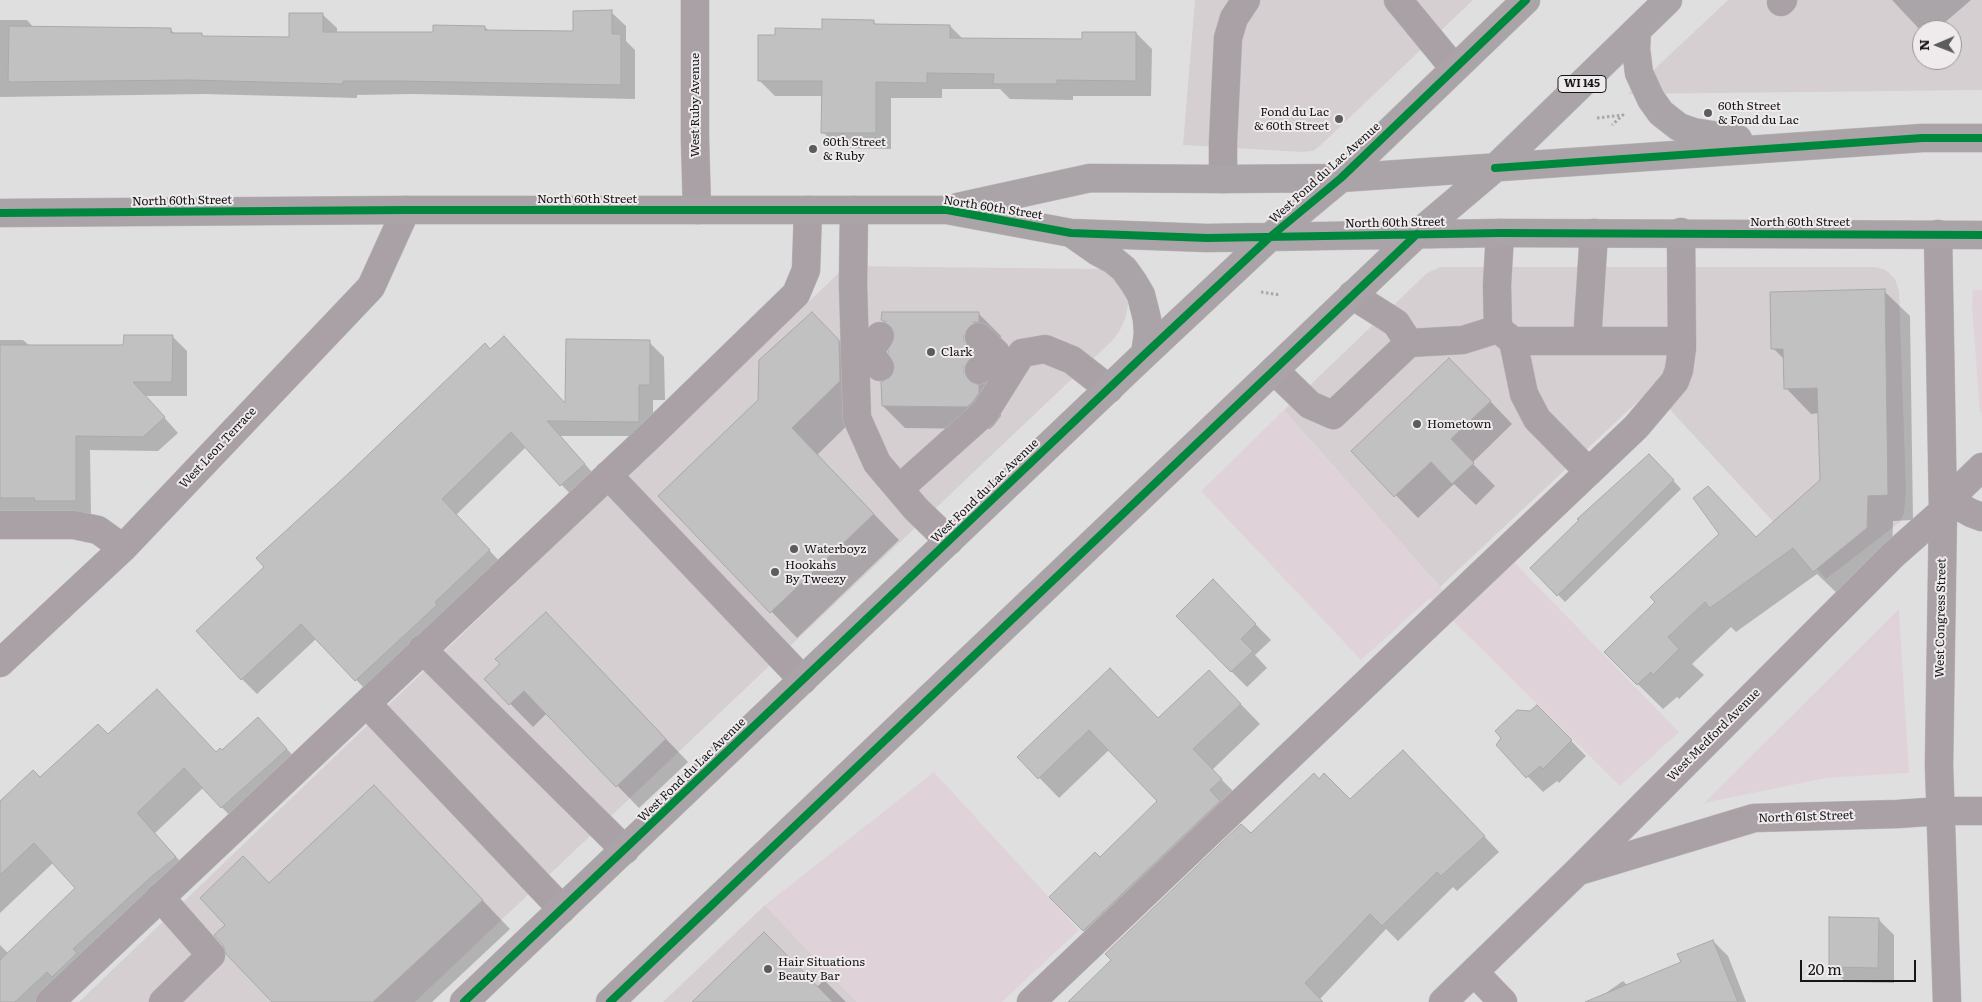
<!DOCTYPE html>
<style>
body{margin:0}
#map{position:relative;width:1982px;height:1002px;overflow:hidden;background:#e0dfe0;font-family:Literata,serif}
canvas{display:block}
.north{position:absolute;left:1912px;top:20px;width:50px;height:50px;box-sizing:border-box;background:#efebed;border:1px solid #999697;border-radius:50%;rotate:269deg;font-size:14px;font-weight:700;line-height:20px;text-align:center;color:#171617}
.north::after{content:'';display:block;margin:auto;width:18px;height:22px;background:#5d5c5d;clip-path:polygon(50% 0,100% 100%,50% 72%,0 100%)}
.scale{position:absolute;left:1800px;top:960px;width:116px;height:22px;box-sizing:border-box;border:2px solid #171617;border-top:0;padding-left:6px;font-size:15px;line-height:18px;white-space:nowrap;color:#171617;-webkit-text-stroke:4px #efebed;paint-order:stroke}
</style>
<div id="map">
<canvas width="1982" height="1002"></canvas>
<div class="north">N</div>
<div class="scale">20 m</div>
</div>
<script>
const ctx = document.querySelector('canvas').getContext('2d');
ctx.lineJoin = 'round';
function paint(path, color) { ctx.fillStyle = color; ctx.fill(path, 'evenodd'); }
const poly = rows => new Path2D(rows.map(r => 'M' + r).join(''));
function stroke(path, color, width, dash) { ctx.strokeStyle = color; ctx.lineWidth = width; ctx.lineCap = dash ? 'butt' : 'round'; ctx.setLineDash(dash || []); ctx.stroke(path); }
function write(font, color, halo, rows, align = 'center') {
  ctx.font = font + ' Literata,serif'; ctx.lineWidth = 4; ctx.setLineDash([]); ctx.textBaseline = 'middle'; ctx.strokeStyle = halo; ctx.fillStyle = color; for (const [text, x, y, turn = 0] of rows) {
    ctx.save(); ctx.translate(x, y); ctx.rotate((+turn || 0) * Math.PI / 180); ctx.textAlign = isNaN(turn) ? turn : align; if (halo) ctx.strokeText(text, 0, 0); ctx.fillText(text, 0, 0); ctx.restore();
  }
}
const built = poly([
 [1195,0,1473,0,1322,144,1313,151,1302,152,1183,145],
 [1728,0,1982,0,1982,90,1628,94],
 [1922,30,1952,30,1952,60,1922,60],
 [846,266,1100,269,1112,273,1128,291,1128,305,1125,319,1120,330,1113,340,415,1002,79,1002],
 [1441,267,1876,267,1886,270,1895,279,1899,291,1906,491,1904,513,1900,522,1826,579,1651,389,1440,587,1284,410,1427,273],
 [765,905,857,1002,663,1002]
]);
const green = poly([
 [1973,290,1982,290,1982,411,1980,414,1972,307],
 [1284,410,1440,587,1462,609,1513,561,1679,732,1620,786,1430,598,1361,660,1201,491],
 [1899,609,1909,773,1826,778,1704,803],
 [934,772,1079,930,1002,1002,857,1002,765,905]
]);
const shadow = poly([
 [1892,0,1971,0,1936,30,1922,30,1922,32],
 [611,12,626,26,626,41,635,50,635,99,413,94,357,95,357,98,203,94,0,97,0,20,27,20,34,28,170,29,175,34,201,34,205,38,290,38,322,14,337,28,337,33,434,33,485,27,489,31,574,32],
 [873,21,877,26,950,26,963,39,1083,40,1136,33,1152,49,1151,96,1073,96,1073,100,1010,99,1000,89,942,89,942,98,891,98,891,149,838,148,823,132,823,96,775,96,760,81,776,36],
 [1884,291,1910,316,1913,520,1893,521,1892,554,1840,596,1817,574,1736,632,1731,627,1692,664,1704,675,1679,699,1677,697,1663,709,1605,652,1657,602,1721,535,1708,487,1757,538,1821,481,1819,413,1811,414,1786,388,1785,360,1773,348],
 [979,314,1001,336,1001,416,995,424,990,429,905,428,883,406,890,380,895,374,897,338,896,333,883,320],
 [172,336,187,351,187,396,145,396,178,433,158,451,90,450,91,515,0,513,0,340,23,340,30,346,124,346],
 [837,339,864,367,866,407,817,455,899,540,797,638,660,496],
 [649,342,664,357,665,400,653,400,653,436,560,436,599,480,576,500,526,447,456,515,504,566,371,695,316,639,257,694,242,679,266,567,349,475,567,405],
 [1472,382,1512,424,1472,463,1495,486,1476,505,1454,484,1418,518,1353,451],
 [1657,463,1681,489,1565,602,1532,568],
 [1229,597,1271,640,1255,655,1267,668,1247,687,1231,671],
 [568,636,688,762,639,808,547,713,533,727,486,679],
 [1110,669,1159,720,1229,692,1260,724,1212,770,1241,799,1103,950,1051,897,1100,859,1159,801,1109,750,1059,798,1019,757],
 [157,690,216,753,222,752,258,719,306,769,241,827,203,788,155,833,194,877,56,1002,0,1002,0,945,9,954,77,888,53,863,0,913,0,803,108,736],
 [1537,706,1586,756,1559,783,1557,781,1543,792,1497,745],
 [1419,767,1499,852,1457,891,1453,887,1398,941,1386,929,1320,999,1322,1002,1070,1002,1251,835,1319,780,1350,801],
 [374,786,510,929,432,1002,274,1002,269,884],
 [1878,919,1894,935,1894,983,1846,982,1830,967],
 [1713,941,1728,956,1746,1002,1593,1002,1623,981,1627,985,1682,963],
 [824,980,846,1002,694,1002,817,987]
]);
const building = poly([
 [612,10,612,34,621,34,621,85,398,81,343,81,343,84,188,80,8,82,9,26,171,28,171,33,202,33,202,36,289,37,289,13,323,13,323,32,433,32,433,25,485,26,485,30,573,31,573,11,612,10],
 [822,19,874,20,874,24,950,25,950,38,1082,39,1082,32,1136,32,1136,81,1057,80,1057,84,993,84,994,74,927,73,927,83,876,82,876,133,821,133,822,81,758,81,758,35,775,35,775,28,822,29,822,19],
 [1885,289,1888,495,1868,496,1867,528,1813,572,1793,548,1710,608,1705,602,1668,637,1679,649,1653,675,1651,672,1637,685,1604,652,1655,602,1650,597,1719,534,1693,498,1708,486,1756,537,1820,480,1817,388,1784,389,1783,349,1771,349,1770,292,1885,289],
 [812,312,839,340,840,381,792,428,874,514,770,613,658,496,758,400,759,360,812,312],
 [882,312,979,312,979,322,974,322,968,326,964,334,964,342,974,353,964,366,964,374,968,381,979,385,979,393,973,402,967,407,882,406,881,382,890,379,894,374,896,366,888,352,895,338,894,330,889,323,881,320,882,312],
 [124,335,173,335,172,382,133,382,165,417,143,437,76,436,76,501,34,501,35,498,0,498,0,345,123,345,124,335],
 [504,336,565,403,566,339,650,340,650,385,639,385,639,422,547,421,585,464,560,486,511,432,442,499,490,550,435,602,437,605,355,681,301,624,241,680,196,631,264,567,256,558,348,474,485,343,490,349,504,336],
 [1449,358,1491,401,1451,439,1474,463,1452,484,1431,462,1394,497,1351,451,1449,358],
 [1649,454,1674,480,1557,596,1530,568,1579,520,1577,519,1649,454],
 [1213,579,1256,624,1241,639,1253,651,1231,672,1176,616,1213,579],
 [546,612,666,739,616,787,524,691,509,705,484,679,500,664,495,659,546,612],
 [1110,668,1158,718,1209,670,1241,704,1193,749,1222,779,1210,790,1220,801,1083,931,1049,897,1095,852,1100,857,1157,801,1089,730,1038,779,1017,757,1110,668],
 [157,689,216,752,220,748,222,750,258,717,287,749,221,808,184,768,137,813,176,857,152,876,73,949,77,953,52,977,47,972,15,1002,0,1002,0,960,75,888,34,843,0,875,0,801,33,770,40,777,98,724,108,734,157,689],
 [1537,705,1572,740,1543,769,1540,766,1526,778,1496,745,1501,738,1495,731,1517,710,1530,711,1537,705],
 [1403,750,1485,836,1441,876,1437,872,1382,926,1370,914,1305,983,1323,1002,1068,1002,1111,960,1105,954,1241,824,1251,833,1314,773,1319,779,1324,773,1350,799,1403,750],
 [374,785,483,900,373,1002,272,1002,226,954,223,945,214,935,225,925,200,898,243,856,269,883,374,785],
 [1829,917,1879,918,1878,968,1829,967,1829,917],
 [764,932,833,1002,692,1002,764,932],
 [1713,940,1738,1002,1585,1002,1681,962,1677,954,1713,940]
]);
const minorTunnel = poly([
 [880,336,979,337],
 [880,367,979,370]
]);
const path = poly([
 [1597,118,1623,115,1612,125],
 [1261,292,1280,295]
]);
const minor = poly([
 [695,0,695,139,697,210],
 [1398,0,1454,68],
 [1781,2,1783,0],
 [1223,179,1223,142,1228,38,1234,18,1246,0],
 [854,210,853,285,857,418,877,463,916,509,949,541],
 [1500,233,1497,285,1498,329,1513,341,1682,341],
 [1938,234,1943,511,1939,765,1947,1002],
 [1513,341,1524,394,1537,419,1589,472],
 [1587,341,1594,233],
 [1409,343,1463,340,1498,329],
 [880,367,869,352,880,336],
 [979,370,996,353,979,337],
 [1274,370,1310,405,1333,415,1409,343,1396,323,1352,295],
 [608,475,803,680],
 [899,489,985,412,1022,353,1045,349,1072,360,1109,389],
 [1948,500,1971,513,1982,517],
 [0,525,74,525,98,530,123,548],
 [422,649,625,850],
 [0,663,123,548,371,287,406,210],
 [367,704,562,909],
 [1582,870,1754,818,1898,814,1941,811,1982,811],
 [160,897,211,955,163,1002],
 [1474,972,1503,1002],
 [50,1002,652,434,796,294,806,270,808,210],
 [1031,1002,1636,427,1675,381,1679,370,1682,348,1681,232],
 [1443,1002,1578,871,1892,556,1943,511,1948,500,1982,467]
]);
const major = poly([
 [1637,30,1636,49,1639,73,1651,99,1661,113,1679,127,1693,132,1738,139],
 [958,207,1090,178,1223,179,1341,178,1922,138,1982,138],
 [0,213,406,210,947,210,1071,233,1207,238,1500,233,1982,235],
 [1071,233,1098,252,1113,260,1124,269,1134,283,1141,295,1147,319,1148,334,1145,354],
 [464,1002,1145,354,1270,237,1341,178,1526,0],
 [610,1002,1417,234,1495,168,1668,0]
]);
const cycleway = poly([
 [1495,168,1922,138,1982,138],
 [0,213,406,210,947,210,1071,233,1207,238,1500,233,1982,235],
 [464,1002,1145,354,1270,237,1341,178,1526,0],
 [610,1002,1417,234]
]);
const markers = [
 [1708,113,5,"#5d5c5d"],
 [1339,119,5,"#5d5c5d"],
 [813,149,5,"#5d5c5d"],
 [931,352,5,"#5d5c5d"],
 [1417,424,5,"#5d5c5d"],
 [794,549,5,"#5d5c5d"],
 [775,572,5,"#5d5c5d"],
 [768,969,5,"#5d5c5d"]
];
const shields = [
 [1582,84,48]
];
const shieldNames = [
 ["WI 145",1582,84]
];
const streetNames = [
 ["West Ruby Avenue",695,105,-90],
 ["West Fond du Lac Avenue",1325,173,-42],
 ["North 60th Street",587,199],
 ["North 60th Street",182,201,-1],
 ["North 60th Street",993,208,9],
 ["North 60th Street",1800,222],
 ["North 60th Street",1395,223,-1],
 ["West Leon Terrace",218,448,-47],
 ["West Fond du Lac Avenue",985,491,-44],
 ["West Congress Street",1941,618,-89],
 ["West Medford Avenue",1714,735,-45],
 ["West Fond du Lac Avenue",692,770,-44],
 ["North 61st Street",1806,817,-2]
];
const poiNames = [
 ["60th Street",1718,106],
 ["& Fond du Lac",1718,120],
 ["Fond du Lac",1329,112,"right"],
 ["& 60th Street",1329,126,"right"],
 ["60th Street",823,142],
 ["& Ruby",823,156],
 ["Clark",941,352],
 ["Hometown",1427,424],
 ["Waterboyz",804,549],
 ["Hookahs",785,565],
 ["By Tweezy",785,579],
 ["Hair Situations",778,962],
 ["Beauty Bar",778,976]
];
paint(built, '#d5cfd2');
paint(green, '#dfd3d9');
paint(shadow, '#0003');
paint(building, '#c2c1c2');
stroke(building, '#aaa9aa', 1);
stroke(minorTunnel, '#c2c1c2', 28, [28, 14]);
stroke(minor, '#bcbbbc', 29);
stroke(major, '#bcbbbc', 29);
stroke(path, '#aaa6a9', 3, [2.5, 2.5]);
stroke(minor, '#a9a1a5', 28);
stroke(major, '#aaa3a8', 28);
stroke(cycleway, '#00873e', 8);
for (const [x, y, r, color] of markers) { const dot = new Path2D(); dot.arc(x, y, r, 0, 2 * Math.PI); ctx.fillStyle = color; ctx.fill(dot); stroke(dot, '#efebed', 2); }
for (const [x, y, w] of shields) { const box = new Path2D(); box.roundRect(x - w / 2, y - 8.5, w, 17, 4); ctx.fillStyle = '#efebed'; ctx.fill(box); stroke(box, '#171617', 1); }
write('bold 11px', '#171617', null, shieldNames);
write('12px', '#171617', '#efebed', streetNames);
write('12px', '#171617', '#efebed', poiNames, 'left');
</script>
